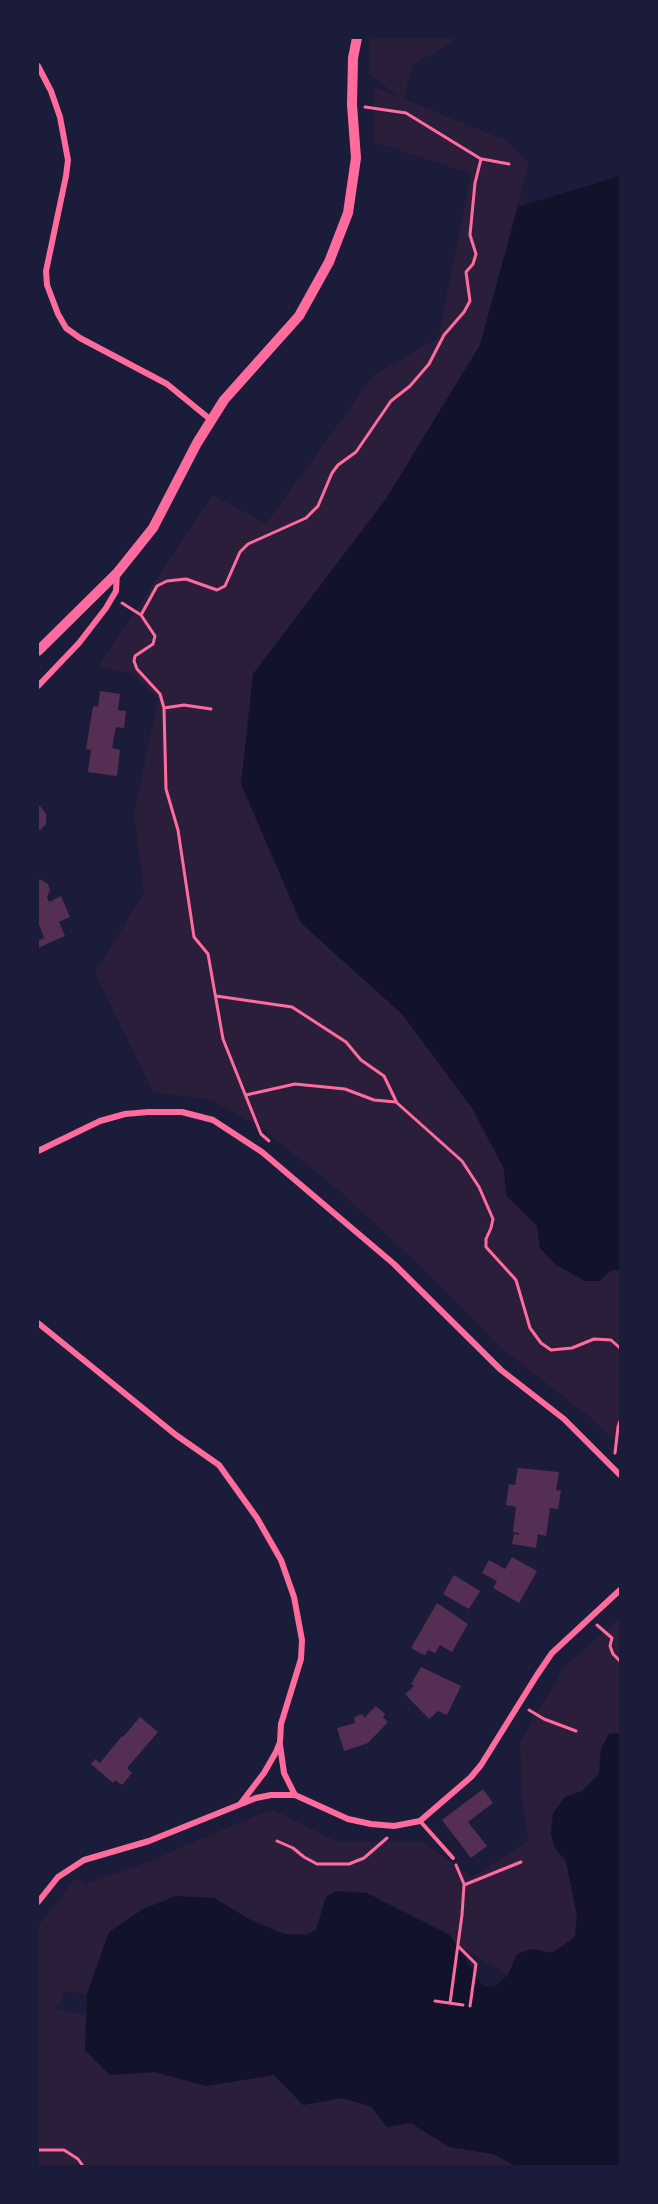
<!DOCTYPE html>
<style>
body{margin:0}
#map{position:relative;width:658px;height:2204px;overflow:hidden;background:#1b1b3a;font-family:"Varela Round",sans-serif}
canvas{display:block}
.frame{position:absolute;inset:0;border:39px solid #1b1b3a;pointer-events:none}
</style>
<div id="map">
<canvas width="658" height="2204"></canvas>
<div class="frame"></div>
</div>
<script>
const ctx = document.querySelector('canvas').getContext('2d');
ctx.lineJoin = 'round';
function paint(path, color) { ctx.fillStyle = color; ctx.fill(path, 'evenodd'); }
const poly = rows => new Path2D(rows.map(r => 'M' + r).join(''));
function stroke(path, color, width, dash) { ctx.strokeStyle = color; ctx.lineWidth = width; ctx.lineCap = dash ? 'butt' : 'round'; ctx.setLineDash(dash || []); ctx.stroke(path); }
const green = poly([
 [370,38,458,38,412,66,404,99,507,141,529,163,480,345,386,499,253,674,301,923,402,1014,472,1108,505,1169,506,1195,537,1226,540,1248,599,1281,612,1270,620,1270,620,1446,597,1423,498,1345,423,1268,337,1189,262,1128,211,1100,153,1092,95,973,144,893,134,815,158,699,133,674,99,666,213,495,266,524,374,375,438,338,471,174,374,142,374,87,401,98,369,74],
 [620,1618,620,1733,609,1734,601,1749,599,1774,582,1791,565,1797,551,1832,554,1847,566,1861,577,1916,575,1937,552,1953,533,1949,517,1954,508,1975,367,1893,326,1897,316,1930,306,1935,284,1934,249,1919,214,1898,109,1932,87,1994,63,1991,62,2000,54,2009,86,2015,85,2050,110,2075,155,2072,206,2086,274,2075,303,2105,342,2098,371,2106,387,2127,411,2123,449,2147,493,2154,516,2166,38,2166,38,1926,76,1878,86,1884,138,1866,272,1809,336,1841,423,1842,472,1877,528,1841,522,1796,520,1741,566,1665]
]);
const water = poly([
 [620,176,620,1270,612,1270,599,1281,585,1281,556,1265,540,1248,537,1226,506,1195,504,1169,472,1108,402,1014,301,923,241,784,253,674,386,499,480,345,518,207],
 [620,1733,620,2166,516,2166,493,2154,449,2147,411,2123,387,2127,371,2106,342,2098,303,2105,274,2075,206,2086,155,2072,110,2075,85,2050,87,1994,109,1932,143,1909,176,1896,214,1898,249,1919,284,1934,306,1935,316,1930,326,1897,336,1891,367,1893,450,1935,483,1986,495,1987,508,1975,517,1954,533,1949,552,1953,575,1937,577,1916,566,1861,554,1847,551,1832,553,1813,565,1797,582,1791,599,1774,601,1749,609,1734]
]);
const building = poly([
 [100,691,120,694,118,710,126,711,124,728,116,727,112,748,120,750,117,776,88,772,91,750,86,749,93,706,98,707],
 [38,806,41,807,46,814,46,824,40,830,38,830],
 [40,879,48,884,50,890,47,897,49,902,61,896,70,917,59,922,65,936,38,948,38,941,44,938,38,922,38,880],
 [518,1468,559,1472,556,1490,561,1491,558,1509,550,1508,546,1536,538,1534,536,1548,512,1544,514,1534,519,1535,519,1533,513,1532,516,1507,506,1505,509,1484,515,1485],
 [512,1557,537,1571,519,1603,493,1588,497,1581,482,1573,489,1560,505,1569],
 [454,1575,480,1591,469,1609,443,1594],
 [437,1603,468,1624,452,1652,440,1645,435,1653,428,1650,425,1655,420,1653,411,1648],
 [421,1667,461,1686,447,1715,438,1711,429,1719,405,1694,414,1686,411,1684],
 [376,1706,385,1714,383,1717,388,1722,368,1743,344,1751,337,1728,355,1723,354,1717,363,1714,364,1718],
 [140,1717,158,1732,127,1768,132,1773,122,1785,115,1780,113,1783,91,1764,95,1759,100,1763,122,1736,123,1737],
 [483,1789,493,1803,468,1822,487,1846,471,1858,442,1820]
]);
const path = poly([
 [482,159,509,164],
 [122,603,141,615],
 [164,708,184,705,211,709],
 [216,996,292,1007,346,1042,361,1060,384,1076,396,1101],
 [246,1095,295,1084,345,1089,374,1100,396,1102,462,1161,479,1187,493,1219,491,1228,486,1239,486,1247,516,1280,530,1328,541,1343,551,1350,572,1348,594,1339,611,1340,620,1348],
 [269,1141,261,1134,223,1039,208,954,194,937,178,830,166,789,164,708,160,694,137,669,134,661,135,656,153,644,155,636,141,615,157,586,167,581,186,579,217,590,225,586,240,552,248,544,306,518,318,506,332,473,338,465,356,452,391,401,410,386,429,364,444,335,464,312,470,301,466,272,473,264,476,254,470,235,475,183,481,159,406,113,365,107],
 [615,1453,618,1427,620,1421],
 [597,1625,612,1638,610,1646,613,1654,620,1661],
 [529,1710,544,1719,576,1731],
 [277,1841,293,1848,304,1857,317,1864,349,1864,364,1858,387,1838],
 [456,1865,464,1884],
 [458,1946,476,1964,470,2006],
 [435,2001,463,2005],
 [450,2003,462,1915,464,1885,521,1862],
 [38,2150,64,2150,78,2159,83,2166]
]);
const service = poly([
 [420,1821,453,1858]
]);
const minor = poly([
 [38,66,51,91,60,117,68,160,66,176,46,271,47,285,58,314,66,328,80,338,167,384,211,420],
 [38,686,79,643,106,608,116,591,117,574],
 [38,1151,100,1121,125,1114,148,1112,182,1112,213,1120,262,1152,394,1264,501,1370,564,1419,620,1475],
 [38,1323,176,1435,219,1465,257,1518,281,1560,294,1597,302,1640,301,1659,281,1724,280,1742,276,1752,264,1773,241,1803],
 [280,1745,284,1773,295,1795],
 [38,1902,58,1877,84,1860,149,1841,256,1798,271,1795,295,1795,348,1819,371,1824,394,1826,420,1821,471,1777,481,1765,537,1675,552,1653,620,1590]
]);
const secondary = poly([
 [38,651,117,573,153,528,197,443,224,400,299,316,329,262,348,213,356,158,352,105,353,58,357,38]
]);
paint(green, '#2a1e3b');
paint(water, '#12122b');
paint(building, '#542f53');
stroke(path, '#ff6b9d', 3);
stroke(service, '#ff6b9d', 4);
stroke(minor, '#ff6b9d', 6);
stroke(secondary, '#ff6b9d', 10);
</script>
